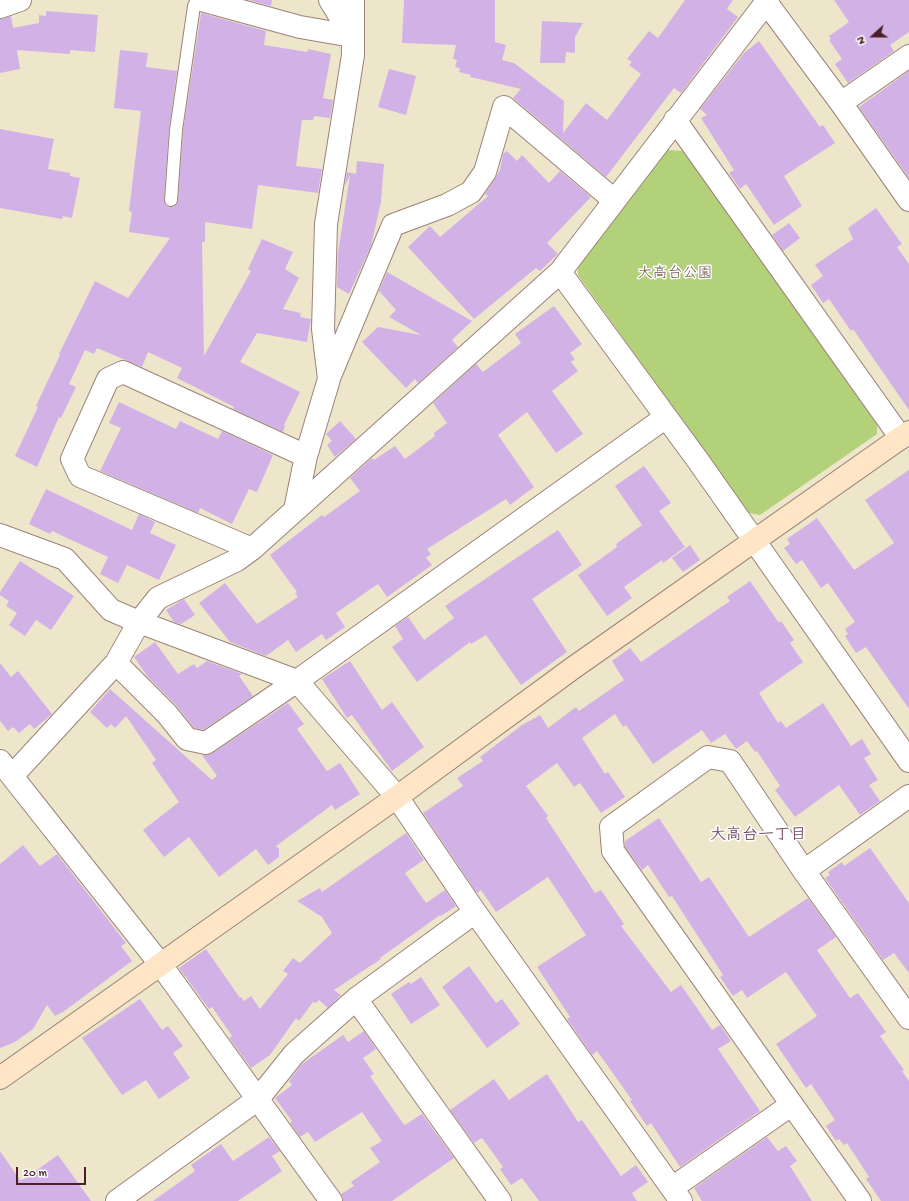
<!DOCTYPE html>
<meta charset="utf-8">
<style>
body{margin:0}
#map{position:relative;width:909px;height:1201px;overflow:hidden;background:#eee6ca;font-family:"Gochi Hand",sans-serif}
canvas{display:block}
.north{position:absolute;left:853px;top:16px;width:40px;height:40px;-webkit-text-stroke:3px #fff;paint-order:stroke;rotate:249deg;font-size:11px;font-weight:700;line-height:16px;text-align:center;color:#4a1f2b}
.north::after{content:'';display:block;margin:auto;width:14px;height:18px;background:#4a1f2b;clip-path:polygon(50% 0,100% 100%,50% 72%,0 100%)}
.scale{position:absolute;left:16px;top:1167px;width:70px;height:18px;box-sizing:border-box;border:2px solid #4a1f2b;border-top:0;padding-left:5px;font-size:12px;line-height:14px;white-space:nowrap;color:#4a1f2b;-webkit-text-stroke:3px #fff;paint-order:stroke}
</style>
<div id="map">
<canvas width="909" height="1201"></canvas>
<div class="north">N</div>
<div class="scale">20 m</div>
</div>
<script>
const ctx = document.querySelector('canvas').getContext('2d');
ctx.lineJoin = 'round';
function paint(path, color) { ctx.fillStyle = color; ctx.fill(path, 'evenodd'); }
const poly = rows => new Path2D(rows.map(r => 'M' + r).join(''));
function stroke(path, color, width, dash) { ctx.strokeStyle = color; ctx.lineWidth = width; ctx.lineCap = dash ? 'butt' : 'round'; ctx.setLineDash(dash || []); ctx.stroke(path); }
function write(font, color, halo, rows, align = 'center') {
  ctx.font = font + ' "Gochi Hand","Klee One",sans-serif'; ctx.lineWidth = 3; ctx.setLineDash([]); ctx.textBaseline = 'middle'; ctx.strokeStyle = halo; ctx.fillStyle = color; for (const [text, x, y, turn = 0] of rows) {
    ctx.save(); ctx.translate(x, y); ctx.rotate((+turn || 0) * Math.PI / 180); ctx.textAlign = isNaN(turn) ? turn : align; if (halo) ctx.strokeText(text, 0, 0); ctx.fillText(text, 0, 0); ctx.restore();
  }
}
const green = poly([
 [667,150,684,151,877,425,877,434,760,515,749,513,578,275,578,265]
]);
const building = poly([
 [249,0,272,0,271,6],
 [404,0,495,0,495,42,506,45,502,60,514,63,564,101,563,133,586,103,607,120,641,74,629,65,632,62,627,59,649,31,658,38,685,0,733,0,727,9,738,17,681,93,674,88,606,177,513,98,521,89,479,79,470,77,471,75,459,72,460,68,455,67,457,60,453,59,456,45,402,43],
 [834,0,909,0,909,32,890,45,894,51,848,83,835,64,842,59,829,40,831,39,829,36,849,22],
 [46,11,98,15,95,52,70,50,70,54,17,50,20,69,0,73,0,19,11,16,13,28,39,23,39,15,46,16],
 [201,13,266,31,264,45,307,52,308,49,331,54,323,98,333,100,330,118,314,116,313,120,302,120,296,166,322,169,318,193,258,185,252,229,205,222,205,242,202,242,204,356,251,271,248,269,262,239,293,252,285,269,299,278,283,309,301,313,300,317,311,319,307,342,257,333,240,362,300,392,284,425,285,426,283,432,233,409,234,407,177,378,182,368,148,352,142,367,97,348,94,354,85,350,69,384,76,387,61,418,59,417,37,467,15,456,38,407,36,406,60,355,59,354,95,281,128,298,170,238,129,232,132,212,129,211,141,111,114,108,120,50,148,53,146,67,177,71,169,129,164,199,166,206,174,207,178,201,183,131],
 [542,21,583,23,575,37,575,53,566,52,565,63,540,63],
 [759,41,820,127,823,125,835,143,784,176,802,206,774,225,746,184,740,189,729,173,734,170,701,118,707,115,700,109,744,53],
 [389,69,416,76,406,115,378,107],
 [909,71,909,178,859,107],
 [0,129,54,139,48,169,70,173,70,176,80,178,72,218,63,216,62,219,0,208],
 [507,151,517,161,522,155,549,183,560,171,591,197,547,243,558,254,540,271,536,268,474,319,408,247,430,226,440,237,488,196,485,194,495,179,500,170,503,154],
 [357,161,384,164,381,202,371,246,349,294,337,287,338,253,350,175,345,186,347,172,356,174],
 [876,208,902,244,897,247,909,264,909,410,853,329,851,331,829,299,823,303,811,285,823,276,815,265,853,239,848,228],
 [789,223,800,238,783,251,772,235],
 [387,272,472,321,452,340,458,347,418,383,415,379,406,388,362,342,378,327,421,335,389,317,396,310,379,291],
 [554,306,582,344,570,353,575,359,571,362,578,371,552,391,583,434,556,453,527,412,498,435,534,487,510,505,506,499,427,549,431,554,426,558,432,565,387,597,378,584,336,613,345,627,326,640,322,634,296,652,288,640,266,656,230,642,199,603,225,583,257,624,298,597,295,593,297,592,270,555,322,515,324,517,360,491,350,478,372,458,374,460,395,446,405,459,435,436,434,433,447,423,433,403,476,364,483,372,521,343,515,334],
 [119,402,176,429,180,421,218,439,222,431,273,455,257,492,249,489,232,524,200,508,198,513,100,471,121,428,109,423],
 [340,421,356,439,335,457,327,445,332,441,326,434],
 [644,466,671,503,659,511,685,547,663,563,662,560,624,587,632,598,607,616,578,575,617,547,616,544,642,525,615,486],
 [909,470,909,709,866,647,856,653,845,636,848,634,845,629,855,622,828,583,821,588,802,560,796,564,784,548,790,544,787,539,817,518,854,570,894,543,865,500],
 [46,489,132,530,139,514,155,522,150,533,176,545,159,580,127,565,118,583,100,574,108,557,52,531,50,534,29,524],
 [558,530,582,565,532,599,567,652,521,685,486,635,471,644,470,642,417,682,392,647,403,639,395,626,408,617,424,640,454,618,445,606],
 [690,545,700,560,683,572,672,558],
 [20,561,74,596,51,630,36,620,25,636,9,625,17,613,6,606,9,601,0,595,0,592],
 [750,581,779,623,781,621,794,640,790,643,803,662,759,693,778,723,781,721,786,728,823,703,851,746,862,739,871,754,864,758,878,780,869,785,880,801,860,815,839,785,795,817,775,790,780,786,757,751,755,752,747,741,736,749,725,734,711,743,702,730,653,764,626,725,623,727,615,714,582,738,605,774,608,772,625,797,601,813,580,783,574,787,557,763,526,786,548,816,546,818,595,893,601,890,624,924,621,926,671,992,681,985,712,1030,720,1025,731,1041,718,1049,760,1111,680,1167,651,1123,647,1126,630,1101,632,1100,597,1051,592,1055,567,1019,570,1017,537,967,586,935,548,877,496,912,481,890,477,893,423,813,463,786,457,778,483,761,480,757,522,725,540,715,548,728,576,707,579,711,624,680,612,661,630,648,641,662,730,601,727,597],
 [184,599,195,615,181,624,174,622,166,610],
 [155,642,178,674,194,664,197,668,207,661,242,674,239,676,253,696,203,730,194,728,176,705,148,677,134,657],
 [350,661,382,710,392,702,424,747,392,771,352,715,347,718,322,679],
 [0,663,11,677,18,671,52,714,34,729,30,724,19,733,13,727,8,731,0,721],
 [110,689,212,780,217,776,202,755,213,753,288,703,304,724,297,729,327,771,340,763,360,794,335,810,332,805,276,846,279,849,279,857,268,865,256,849,219,877,189,837,164,857,143,830,179,802,152,763,156,760,126,716,115,728,111,724,107,728,90,712],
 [659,818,701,882,709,877,749,937,808,898,836,937,817,950,850,998,858,993,886,1032,880,1036,904,1070,902,1071,909,1081,909,1201,881,1201,866,1179,869,1177,847,1143,844,1145,839,1139,836,1141,826,1126,835,1120,811,1084,806,1088,776,1044,817,1016,786,972,747,998,742,990,733,996,720,977,723,975,672,896,669,897,648,865,642,870,625,847,625,841],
 [406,833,424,860,405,873,426,903,445,890,456,906,441,916,440,915,380,958,381,959,334,990,341,995,328,1008,319,1000,316,1003,313,1002,299,1021,296,1018,270,1055,251,1068,229,1038,232,1036,212,1007,209,1009,179,968,206,949,240,998,241,997,244,1001,251,996,260,1009,288,974,283,971,293,958,300,963,332,933,322,917,297,901,320,888,322,892],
 [23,845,40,866,57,854,126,943,121,946,132,961,63,1012,55,1016,47,1005,33,1029,15,1042,0,1048,0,864],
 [870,848,909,903,909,973,894,953,883,960,825,878,830,875,828,872,842,862,844,866],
 [469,966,496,1003,502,999,520,1024,487,1048,442,987],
 [421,977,440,1005,411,1024,391,994,409,982,411,984],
 [140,999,162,1030,168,1026,183,1046,173,1053,190,1078,159,1099,146,1080,122,1095,82,1038],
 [364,1031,376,1049,363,1058,374,1074,370,1076,402,1122,405,1125,422,1114,454,1158,392,1201,343,1201,341,1194,354,1186,351,1182,380,1162,370,1148,382,1141,362,1112,315,1142,308,1132,300,1137,290,1123,292,1121,275,1098,292,1085,289,1081,302,1064,343,1035,348,1042],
 [547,1074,578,1122,582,1120,621,1176,636,1165,648,1182,632,1193,637,1201,539,1201,522,1178,511,1185,500,1169,503,1167,482,1138,474,1143,450,1110,494,1079,509,1100],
 [269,1137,280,1151,272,1156,282,1171,238,1201,153,1201,195,1171,191,1165,221,1144,233,1161],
 [767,1137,778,1151,786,1146,797,1161,790,1166,812,1201,702,1201,694,1188],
 [0,1151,20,1180,24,1179,58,1155,91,1201,0,1201]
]);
const lane = poly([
 [171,200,176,130,194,6,197,0]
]);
const street = poly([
 [201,0,300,27,352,36],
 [330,0,352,36],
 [766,2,841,103,909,200],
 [0,7,20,0],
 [841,103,909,56],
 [675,120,901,438],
 [560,272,699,462,909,761],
 [329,378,393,225,447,205,471,192,485,172,504,107,614,200],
 [295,510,306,456,329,379,323,329,326,224,353,55,353,0],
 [0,535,65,559,111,610,139,622,297,681,397,797,475,912,681,1201],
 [252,549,80,476,72,459,108,379,123,372,306,456],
 [116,663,167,714,187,739,206,743,297,681,666,417],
 [0,761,161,965,331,1201],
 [12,776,116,663,139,622,158,598,237,560,252,549,560,272,768,0],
 [804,871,909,796],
 [356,999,500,1201],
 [672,1188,791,1105],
 [117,1201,258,1099,294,1054,356,999,475,912],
 [860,1201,613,851,611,827,708,757,730,761,804,871,909,1018]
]);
const secondary = poly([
 [0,1078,397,797,573,668,909,432]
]);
const parkNames = [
 ["大高台公園",675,275]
];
const neighbourhoodNames = [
 ["大高台一丁目",758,837]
];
paint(green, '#b2d179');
paint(building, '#d2b2e6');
stroke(lane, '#9c827a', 14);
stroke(street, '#9c827a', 24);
stroke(secondary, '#9c827a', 24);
stroke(lane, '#fff', 12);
stroke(street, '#fff', 22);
stroke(secondary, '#fde5c5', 22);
write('15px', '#695442', '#fff', parkNames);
write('bold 16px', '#7a526c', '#fff', neighbourhoodNames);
</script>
